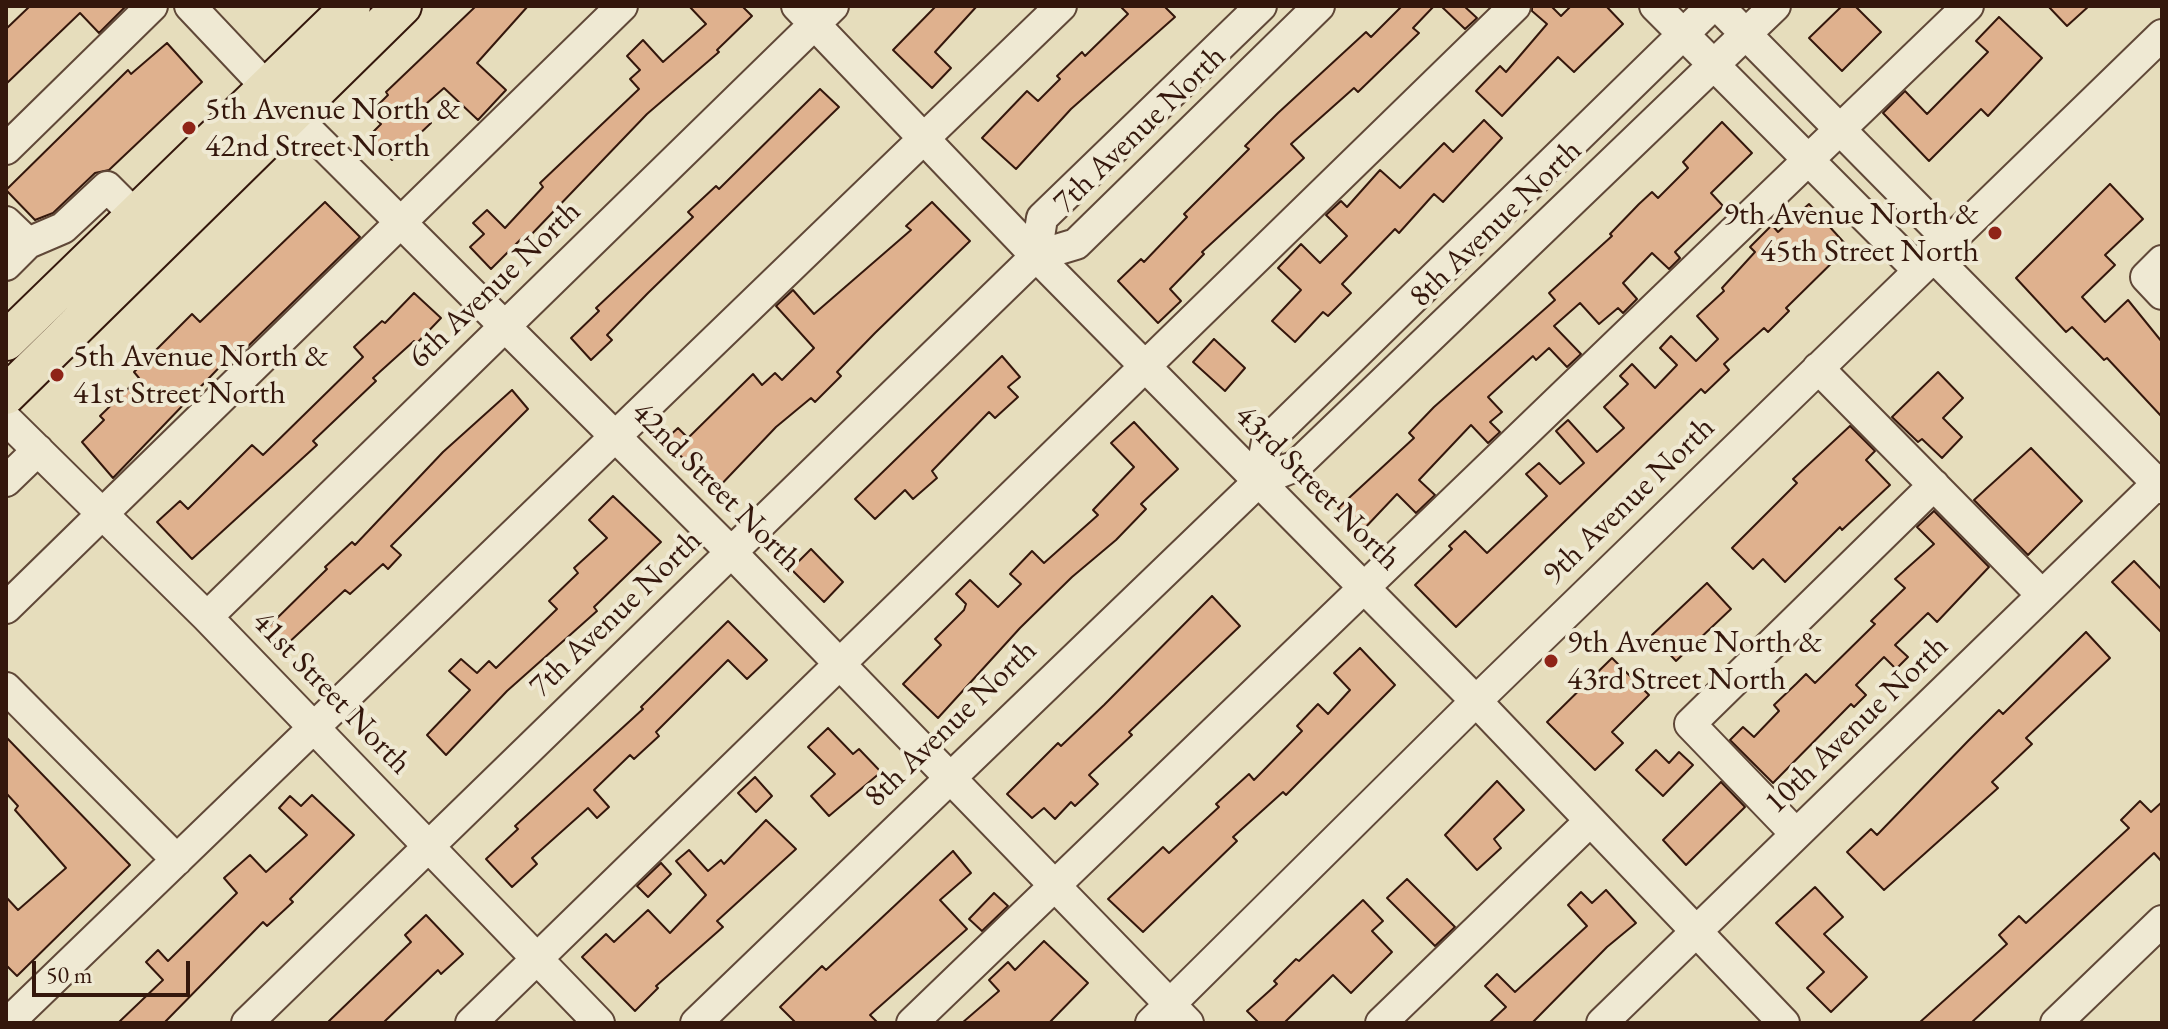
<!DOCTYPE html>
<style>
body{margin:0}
#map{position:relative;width:2168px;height:1029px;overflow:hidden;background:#e6ddbc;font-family:"EB Garamond",serif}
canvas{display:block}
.frame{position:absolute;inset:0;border:8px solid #34170c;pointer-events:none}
.scale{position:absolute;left:32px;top:961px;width:158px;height:36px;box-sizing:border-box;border:4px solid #34170c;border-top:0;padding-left:10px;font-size:24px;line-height:28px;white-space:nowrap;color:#34170c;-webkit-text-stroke:6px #efe9d3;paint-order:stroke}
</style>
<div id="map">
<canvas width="2168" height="1029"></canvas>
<div class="frame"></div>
<div class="scale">50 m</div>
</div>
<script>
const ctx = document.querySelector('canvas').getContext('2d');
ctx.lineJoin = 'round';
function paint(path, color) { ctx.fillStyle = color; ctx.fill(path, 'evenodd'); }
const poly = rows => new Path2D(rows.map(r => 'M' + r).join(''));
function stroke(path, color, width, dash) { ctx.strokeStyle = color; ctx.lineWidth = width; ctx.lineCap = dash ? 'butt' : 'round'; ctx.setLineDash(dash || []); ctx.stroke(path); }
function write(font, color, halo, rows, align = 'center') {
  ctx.font = font + ' "EB Garamond",serif'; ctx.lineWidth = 8; ctx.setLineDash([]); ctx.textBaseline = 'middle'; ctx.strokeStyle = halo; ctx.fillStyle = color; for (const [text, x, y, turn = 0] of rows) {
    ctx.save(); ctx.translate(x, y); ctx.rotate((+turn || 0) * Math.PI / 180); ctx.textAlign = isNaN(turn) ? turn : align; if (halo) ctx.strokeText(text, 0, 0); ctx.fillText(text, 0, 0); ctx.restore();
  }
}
const building = poly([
 [30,6,126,6,99,33,80,13,6,84,6,29,30,6],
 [476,6,528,6,477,63,506,90,478,120,444,88,419,110,431,123,392,160,369,136,381,124,370,113,388,95,386,92,476,6],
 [689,6,742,6,752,16,717,50,719,52,647,114,529,237,526,234,491,269,470,247,484,234,473,223,487,210,505,228,543,187,540,183,639,89,630,79,640,70,627,56,643,40,663,62,706,24,689,6],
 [936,6,977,6,935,52,951,68,932,88,893,50,936,6],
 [1120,6,1164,6,1175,17,1071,109,1016,169,982,138,1027,91,1038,101,1060,79,1057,76,1082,52,1085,56,1128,14,1120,6],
 [1402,6,1434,6,1413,28,1419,33,1358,92,1354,88,1291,144,1304,158,1202,252,1204,254,1170,289,1181,301,1158,323,1118,281,1141,259,1144,262,1187,217,1184,214,1249,149,1245,146,1278,113,1366,32,1371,37,1402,6],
 [1441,6,1464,6,1477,18,1465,29,1441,6],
 [1532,6,1551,6,1561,16,1571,6,1606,6,1623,24,1574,72,1558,57,1502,116,1476,91,1500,66,1506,72,1547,24,1532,11,1532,6],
 [1842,6,1855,6,1881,32,1842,71,1809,38,1842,6],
 [2048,6,2089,6,2067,26,2048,6],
 [1999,17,2042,58,1988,116,1981,109,1929,161,1883,113,1905,91,1927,114,1988,52,1976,41,1999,17],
 [167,43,202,82,109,170,95,173,53,213,35,220,6,190,128,70,131,74,167,43],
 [820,89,839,107,648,293,607,335,612,340,591,360,571,338,599,311,596,308,693,217,688,212,716,186,719,189,820,89],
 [1484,120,1502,138,1443,202,1434,194,1399,233,1395,229,1342,284,1351,293,1328,316,1323,312,1295,342,1272,321,1301,290,1278,268,1301,244,1320,263,1347,236,1326,215,1341,201,1347,207,1380,170,1400,188,1444,143,1453,152,1484,120],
 [1722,122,1752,153,1711,193,1723,206,1675,252,1680,258,1669,269,1652,253,1623,283,1637,299,1623,313,1618,308,1599,324,1580,303,1554,326,1581,354,1567,367,1549,348,1536,360,1533,356,1488,397,1502,412,1490,422,1500,432,1488,443,1471,425,1419,480,1435,495,1416,513,1397,494,1362,531,1338,508,1414,438,1409,433,1434,407,1555,300,1549,293,1612,236,1610,234,1639,204,1652,192,1658,198,1688,168,1683,162,1722,122],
 [2110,184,2143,219,2105,255,2115,265,2082,297,2105,322,2128,300,2162,342,2162,417,2107,358,2104,360,2072,327,2066,332,2016,278,2110,184],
 [325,202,360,237,239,355,235,351,113,478,82,442,104,420,100,416,139,378,134,372,192,314,200,322,325,202],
 [932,202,970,241,875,333,837,372,841,376,815,402,811,398,776,427,715,491,665,440,678,428,688,438,753,374,762,385,775,373,782,380,814,348,776,306,793,290,814,314,911,230,906,226,932,202],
 [1809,204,1848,247,1786,308,1789,311,1768,332,1764,328,1724,364,1729,370,1705,393,1701,389,1456,627,1415,585,1452,549,1449,546,1465,531,1487,553,1547,496,1526,474,1539,463,1560,484,1584,463,1556,431,1568,420,1597,452,1624,428,1604,407,1628,384,1620,376,1632,364,1655,388,1677,365,1660,348,1671,336,1696,361,1718,339,1697,316,1724,291,1722,288,1755,252,1750,247,1772,225,1778,232,1809,204],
 [414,293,441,318,417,343,414,341,373,378,376,381,313,441,317,445,192,559,157,522,180,501,188,509,252,445,263,455,363,357,354,347,382,321,385,323,414,293],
 [1214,339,1245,368,1225,391,1193,362,1214,339],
 [1002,356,1020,377,1008,387,1018,397,995,418,989,412,932,471,937,478,913,499,905,490,875,519,855,499,1002,356],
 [1938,372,1963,398,1943,418,1962,437,1942,458,1922,439,1918,442,1892,417,1938,372],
 [512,390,528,409,391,546,401,555,388,569,383,564,350,594,345,590,284,647,266,629,327,569,325,567,352,542,355,545,443,452,512,390],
 [1134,422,1178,469,1141,504,1146,509,1116,540,1072,577,1020,628,938,718,903,684,941,645,935,639,964,610,966,604,956,594,970,580,998,607,1021,584,1010,574,1032,551,1044,563,1098,515,1093,510,1134,467,1111,443,1134,422],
 [1850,426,1875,451,1866,460,1890,485,1842,530,1840,527,1785,582,1763,559,1753,569,1732,548,1797,483,1793,479,1850,426],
 [2031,448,2082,501,2028,555,1974,500,2031,448],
 [613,496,661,542,594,607,597,611,507,691,446,755,427,735,470,690,449,671,461,659,477,673,489,661,496,668,557,609,549,601,578,573,574,568,607,538,589,520,613,496],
 [1934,511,1989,567,1937,622,1928,613,1895,645,1908,657,1896,669,1884,657,1856,685,1866,695,1854,707,1851,704,1773,783,1730,740,1743,727,1754,737,1779,711,1774,705,1796,684,1806,674,1815,683,1875,624,1871,621,1905,588,1895,579,1934,544,1917,527,1934,511],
 [811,549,843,582,824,602,791,569,811,549],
 [2134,561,2162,590,2162,633,2112,582,2134,561],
 [1707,583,1731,609,1676,661,1652,635,1707,583],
 [1212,596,1240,626,1129,732,1132,735,1089,775,1098,784,1075,806,1071,802,1055,819,1044,808,1032,818,1007,794,1058,743,1061,746,1104,705,1212,596],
 [728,621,767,660,747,679,728,660,656,732,659,736,634,759,630,755,594,790,609,807,597,818,588,808,532,858,537,864,512,887,486,859,518,829,515,826,643,709,641,707,728,621],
 [2086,632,2110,658,2026,738,2032,744,1992,782,1998,788,1884,890,1847,852,1871,829,1877,835,1968,741,1999,710,2003,714,2086,632],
 [1360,648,1395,685,1286,795,1283,792,1233,837,1237,841,1143,932,1108,899,1163,847,1169,853,1219,807,1216,804,1249,774,1254,780,1302,731,1297,726,1318,704,1328,714,1350,690,1334,673,1360,648],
 [1612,658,1649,695,1612,732,1623,743,1595,770,1547,722,1612,658],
 [828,728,853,754,859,749,881,772,829,816,811,796,835,774,808,747,828,728],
 [6,737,130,865,17,976,6,965,6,897,18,910,66,868,15,810,18,806,6,793,6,737],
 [1656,750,1669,763,1679,752,1693,765,1663,796,1636,770,1656,750],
 [755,777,772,796,756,812,738,793,755,777],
 [1497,781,1524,810,1494,839,1501,848,1477,870,1445,835,1497,781],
 [1721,782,1745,807,1686,865,1663,840,1721,782],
 [312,795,354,835,290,899,293,902,267,926,263,922,164,1023,118,1023,163,980,146,962,158,950,168,961,237,893,224,878,250,855,266,872,307,835,279,808,290,796,301,806,312,795],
 [2140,801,2151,812,2162,802,2162,862,2154,853,1971,1023,1919,1023,2007,944,1999,935,2019,916,2026,923,2129,828,2121,820,2140,801],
 [766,820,796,849,717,921,723,927,656,986,658,988,635,1011,582,957,606,934,614,942,648,910,670,933,706,895,676,861,689,850,708,871,721,860,724,864,766,820],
 [953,851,971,873,940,900,967,929,870,1015,878,1023,796,1023,780,1007,822,966,826,970,953,851],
 [661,863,671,874,648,897,637,886,661,863],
 [1407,879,1455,927,1435,946,1387,898,1407,879],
 [1815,887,1843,917,1824,934,1867,977,1831,1012,1807,988,1824,972,1776,923,1815,887],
 [1606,890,1636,923,1607,947,1532,1023,1489,1023,1506,1007,1485,986,1497,974,1515,992,1587,926,1568,905,1581,892,1592,903,1606,890],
 [994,893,1008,906,982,931,969,919,994,893],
 [1363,900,1383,921,1372,931,1392,952,1351,993,1333,975,1284,1023,1259,1023,1247,1011,1277,984,1274,981,1296,959,1299,961,1363,900],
 [426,915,463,954,441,974,438,970,383,1023,327,1023,411,942,405,935,426,915],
 [1044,941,1088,983,1049,1023,962,1023,999,991,989,980,1008,962,1015,970,1044,941]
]);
const minor = poly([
 [190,6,292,114,731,552,1188,1023],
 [797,6,1036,256,1476,701,1784,1023],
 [1655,6,1918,270],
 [1718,6,1949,240],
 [6,149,152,6],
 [6,222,28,243],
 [1036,256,1042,218,1261,6],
 [1933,256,2162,488],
 [2162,261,2146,277,2162,294],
 [6,265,28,243,63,228,107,187,135,215],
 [1818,368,2042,595],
 [6,419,207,617,599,1023],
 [1260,480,1267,441,1712,6],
 [6,481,38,450],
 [6,608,622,6],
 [207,617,833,6],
 [6,688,177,860],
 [1796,834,1690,724,1934,485],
 [13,1018,1061,6],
 [247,1023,1036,256,1076,244,1319,6],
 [471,1023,1515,6],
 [696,1023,1260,480,1296,466,1775,6],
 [912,1023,1968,6],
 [1151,1023,1476,701,2162,35],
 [1381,1023,1589,822],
 [1602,1023,2162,479],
 [2056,1023,2162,921]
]);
const major = poly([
 [6,341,351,6],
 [6,395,402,6]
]);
const markers = [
 [189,128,8,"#8f2418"],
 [1995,233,8,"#8f2418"],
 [57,375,8,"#8f2418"],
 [1551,661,8,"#8f2418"]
];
const poiNames = [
 ["5th Avenue North &",205,110],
 ["42nd Street North",205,147],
 ["9th Avenue North &",1979,215,"right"],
 ["45th Street North",1979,252,"right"],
 ["5th Avenue North &",73,357],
 ["41st Street North",73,394],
 ["9th Avenue North &",1567,643],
 ["43rd Street North",1567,680]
];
const streetNames = [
 ["7th Avenue North",1140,130,-44],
 ["8th Avenue North",1496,224,-44],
 ["6th Avenue North",495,285,-44],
 ["42nd Street North",716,487,45],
 ["43rd Street North",1317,488,45],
 ["9th Avenue North",1629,501,-44],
 ["7th Avenue North",616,614,-44],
 ["41st Street North",331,693,46],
 ["8th Avenue North",951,724,-44],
 ["10th Avenue North",1857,725,-44]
];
paint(building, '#dfb18e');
stroke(building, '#34170c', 2);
stroke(minor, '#604838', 34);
stroke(major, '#34170c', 42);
stroke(minor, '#efe9d3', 30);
stroke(major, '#e6ddbc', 38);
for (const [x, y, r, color] of markers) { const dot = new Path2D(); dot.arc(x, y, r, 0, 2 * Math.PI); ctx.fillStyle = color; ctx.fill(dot); stroke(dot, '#efe9d3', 3); }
write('32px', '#34170c', '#efe9d3', poiNames, 'left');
write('32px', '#34170c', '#efe9d3', streetNames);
</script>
